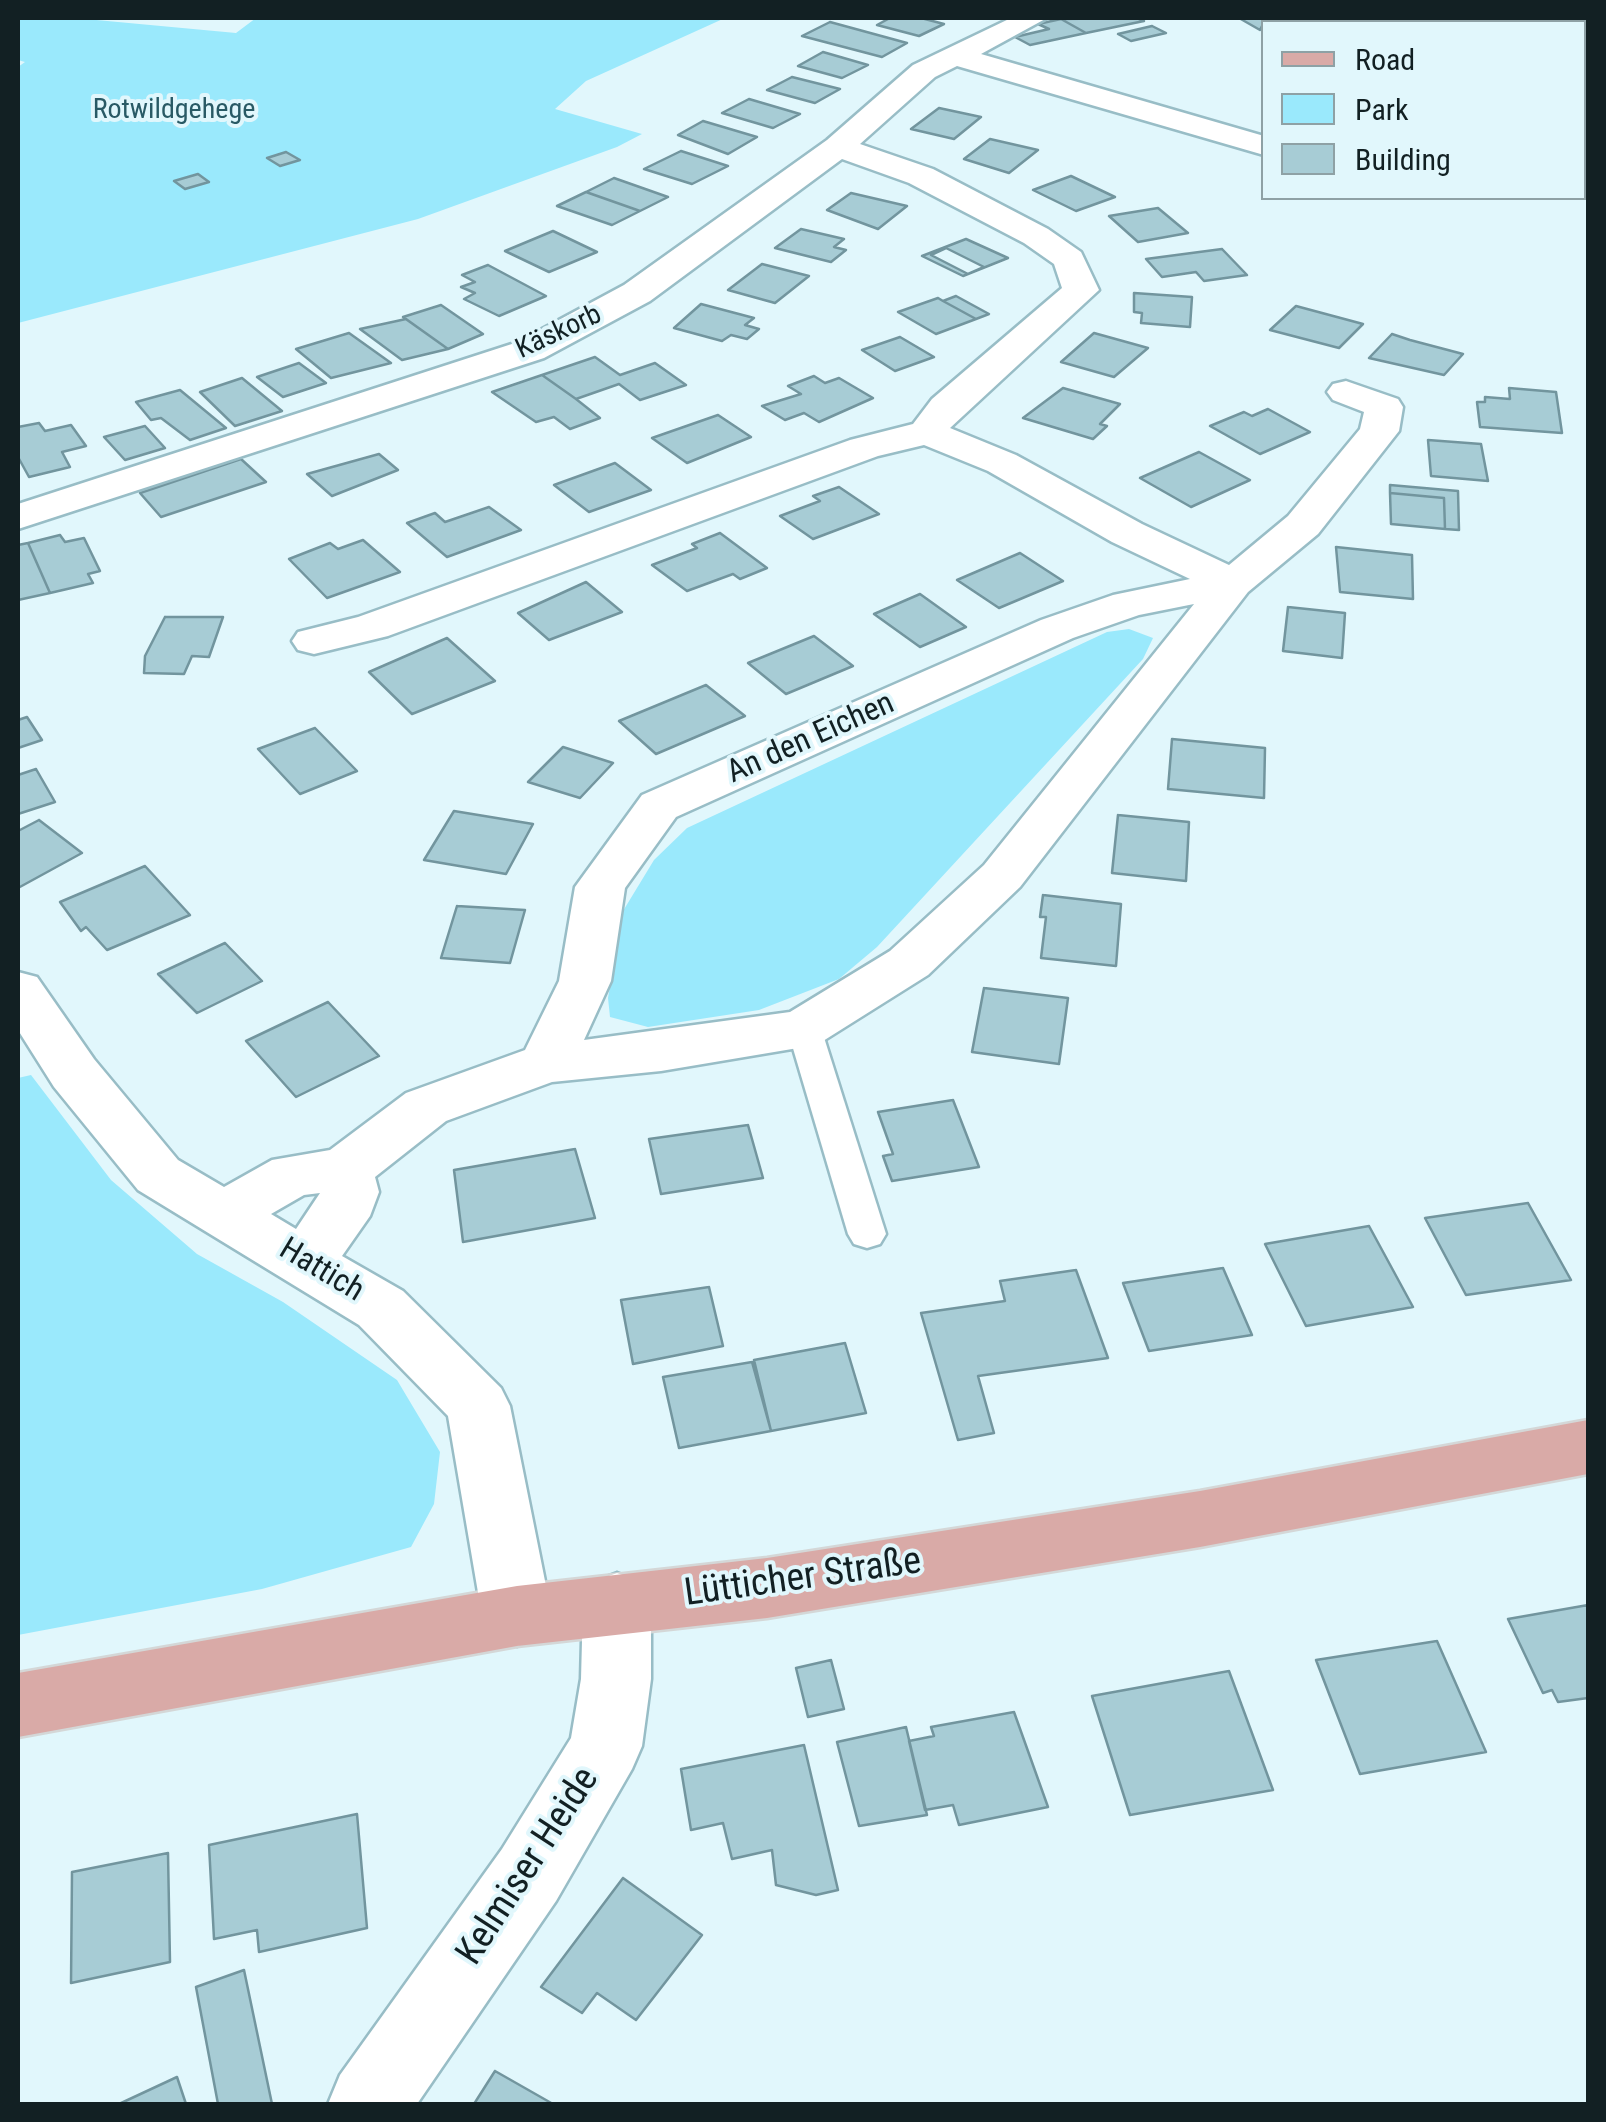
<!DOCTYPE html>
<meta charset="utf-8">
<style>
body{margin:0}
#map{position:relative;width:1606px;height:2122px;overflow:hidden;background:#e1f7fc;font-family:"Roboto Condensed",sans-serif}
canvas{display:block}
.frame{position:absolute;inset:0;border:20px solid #122023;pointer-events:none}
.legend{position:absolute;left:1261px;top:20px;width:325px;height:180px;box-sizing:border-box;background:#e1f7fc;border:2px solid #8ea1a5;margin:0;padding:12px 18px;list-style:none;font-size:30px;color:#122023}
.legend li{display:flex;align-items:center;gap:20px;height:50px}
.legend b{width:50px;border:2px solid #8ea1a5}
</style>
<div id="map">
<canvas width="1606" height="2122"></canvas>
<div class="frame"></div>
<ul class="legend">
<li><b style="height:12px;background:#d9aaa7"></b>Road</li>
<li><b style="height:28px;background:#9ae9fc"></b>Park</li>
<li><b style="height:28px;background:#a7ccd5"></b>Building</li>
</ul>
</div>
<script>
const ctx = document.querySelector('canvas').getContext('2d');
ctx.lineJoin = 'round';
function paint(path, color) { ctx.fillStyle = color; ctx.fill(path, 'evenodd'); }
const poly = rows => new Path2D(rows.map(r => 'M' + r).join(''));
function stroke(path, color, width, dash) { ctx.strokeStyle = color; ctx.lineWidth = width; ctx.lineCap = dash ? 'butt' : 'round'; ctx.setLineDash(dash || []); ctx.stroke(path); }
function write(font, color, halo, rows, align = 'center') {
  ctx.font = font + ' "Roboto Condensed",sans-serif'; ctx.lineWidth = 8; ctx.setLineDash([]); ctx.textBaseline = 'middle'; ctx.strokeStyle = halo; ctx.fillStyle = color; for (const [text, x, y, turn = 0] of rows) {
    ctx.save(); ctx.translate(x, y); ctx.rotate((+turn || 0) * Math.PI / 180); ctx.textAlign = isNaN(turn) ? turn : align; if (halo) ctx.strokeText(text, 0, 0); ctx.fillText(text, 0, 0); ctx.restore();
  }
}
const green = poly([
 [18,18,75,18,236,33,256,18,725,18,586,81,555,109,642,134,617,147,418,219,18,323,18,67,25,62,18,60],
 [1129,629,1153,638,1143,659,877,947,839,979,759,1010,648,1027,610,1017,608,998,623,911,654,860,687,828,1107,632],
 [31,1075,111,1180,197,1254,283,1302,397,1380,440,1452,434,1504,411,1547,262,1589,18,1635,18,1078]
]);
const building = poly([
 [880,18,921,18,944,24,919,36,877,25,888,19,880,18],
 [1137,18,1144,21,1086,33,1061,19,1137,18],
 [1239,18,1297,18,1305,22,1264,22,1260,30,1239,18],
 [1061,19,1086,33,1030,45,1015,37,1049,29,1038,24,1061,19],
 [830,22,907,43,882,57,802,36,830,22],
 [1152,26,1166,33,1131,41,1118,34,1152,26],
 [823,52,868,65,842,78,798,66,823,52],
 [792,77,840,89,815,103,767,90,792,77],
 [749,99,800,114,773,128,722,113,749,99],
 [939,108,981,117,954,139,911,129,939,108],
 [703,121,757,137,728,154,678,135,703,121],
 [990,139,1038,150,1009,173,964,159,990,139],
 [681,151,728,166,692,184,644,169,681,151],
 [286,152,300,160,280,166,267,158,286,152],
 [198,174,209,182,185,189,174,181,198,174],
 [1071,176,1115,197,1076,211,1033,190,1071,176],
 [614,178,668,197,640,211,586,192,614,178],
 [586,192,640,211,612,225,557,206,586,192],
 [851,193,907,206,878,229,827,210,851,193],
 [1158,208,1188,233,1138,242,1109,216,1158,208],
 [801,229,844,239,834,247,846,250,831,262,775,248,801,229],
 [553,231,597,252,549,272,505,251,553,231],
 [966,239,1008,258,963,276,922,256,966,239],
 [946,248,984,267,968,274,931,255,946,248],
 [1222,249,1247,275,1204,281,1196,272,1162,277,1146,259,1222,249],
 [762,264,809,276,775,303,728,290,762,264],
 [488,265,546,296,499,316,464,299,475,293,461,287,475,282,462,275,488,265],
 [1134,293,1192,297,1190,327,1141,323,1142,313,1134,312,1134,293],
 [956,296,989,314,976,319,943,301,956,296],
 [938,298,943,301,976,319,936,334,898,312,938,298],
 [701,304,754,318,745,325,759,329,747,339,731,335,722,341,674,328,701,304],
 [441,305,483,334,448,349,403,317,441,305],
 [1296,306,1363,324,1339,348,1270,330,1296,306],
 [406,319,448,349,402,360,360,329,406,319],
 [349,333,391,363,331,378,296,349,349,333],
 [1094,333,1148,348,1114,377,1061,362,1094,333],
 [1392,334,1410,340,1463,354,1444,375,1369,358,1392,334],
 [900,337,934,357,895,371,862,350,900,337],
 [595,357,620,375,655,363,686,385,640,400,619,384,576,399,542,375,595,357],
 [299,363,326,383,283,397,257,377,299,363],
 [542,375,576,399,600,418,570,429,554,417,536,422,492,392,542,375],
 [814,376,825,383,839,378,873,398,819,422,804,413,785,420,762,406,801,394,788,386,814,376],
 [242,378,282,411,235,426,200,392,242,378],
 [1063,388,1120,404,1100,424,1107,426,1093,439,1023,418,1063,388],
 [1509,388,1556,392,1562,433,1480,427,1477,402,1485,402,1485,397,1510,399,1509,388],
 [180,390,226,428,190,440,161,418,151,420,136,402,180,390],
 [1268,409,1310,432,1260,454,1210,426,1244,412,1252,416,1268,409],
 [718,415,751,437,687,463,652,438,718,415],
 [39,423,45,431,71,425,86,446,62,452,70,467,29,477,18,457,18,427,39,423],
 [145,426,165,448,125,460,104,437,145,426],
 [1428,440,1481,444,1488,481,1431,476,1428,440],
 [1199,452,1250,480,1191,507,1140,478,1199,452],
 [379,454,398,470,332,496,307,474,379,454],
 [241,459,266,482,161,517,140,493,241,459],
 [615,463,651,490,589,512,554,485,615,463],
 [1390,485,1458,491,1459,530,1445,529,1444,498,1390,493,1390,485],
 [839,487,879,514,813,539,780,516,820,501,813,496,839,487],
 [1390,493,1444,498,1445,529,1391,524,1390,493],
 [489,507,521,530,447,557,407,523,435,513,445,522,489,507],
 [720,533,767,568,740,579,733,574,687,591,652,565,697,548,692,544,720,533],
 [60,535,65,542,84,538,100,571,88,574,93,583,50,593,28,543,60,535],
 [363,540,400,572,327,598,289,559,330,543,338,549,363,540],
 [28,543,50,593,18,600,18,545,28,543],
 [1336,547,1412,555,1413,599,1340,592,1336,547],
 [1020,553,1063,581,999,608,957,580,1020,553],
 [586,582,622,612,549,640,518,613,586,582],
 [920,594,966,627,920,647,874,614,920,594],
 [1288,607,1345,613,1342,658,1283,651,1288,607],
 [165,617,223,617,209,657,192,656,184,674,144,673,145,656,165,617],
 [814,636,853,666,786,694,748,663,814,636],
 [447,638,495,681,412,714,369,672,447,638],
 [706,685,745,716,656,754,619,721,706,685],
 [27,717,42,740,18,748,18,720,27,717],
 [315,728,357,771,300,794,258,749,315,728],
 [1172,739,1265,748,1264,798,1168,789,1172,739],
 [563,747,613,763,580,798,528,782,563,747],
 [36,769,55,802,18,814,18,775,36,769],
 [454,811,533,824,506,874,424,860,454,811],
 [1118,815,1189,822,1186,881,1112,873,1118,815],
 [39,820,82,853,18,888,18,831,39,820],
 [145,866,190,915,107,950,86,927,81,931,60,902,145,866],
 [1043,895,1121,904,1116,966,1041,958,1046,917,1040,917,1043,895],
 [457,906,525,910,510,963,441,958,457,906],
 [225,943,262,981,197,1013,158,974,225,943],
 [984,988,1068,998,1059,1064,972,1052,984,988],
 [328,1002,379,1056,296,1097,246,1041,328,1002],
 [953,1100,979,1167,892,1181,883,1156,893,1154,878,1112,953,1100],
 [748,1125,763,1178,661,1194,649,1139,748,1125],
 [575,1149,595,1218,463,1242,454,1170,575,1149],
 [1528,1203,1571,1280,1466,1295,1425,1218,1528,1203],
 [1369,1226,1413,1307,1306,1326,1265,1244,1369,1226],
 [1223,1268,1252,1335,1149,1351,1123,1283,1223,1268],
 [1076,1270,1108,1358,978,1376,994,1433,958,1440,921,1313,1005,1301,1000,1281,1076,1270],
 [709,1287,723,1346,633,1364,621,1300,709,1287],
 [845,1343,866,1413,771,1431,754,1360,845,1343],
 [752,1362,771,1431,679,1448,663,1377,752,1362],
 [1588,1605,1588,1698,1558,1702,1552,1690,1543,1693,1508,1619,1588,1605],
 [1437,1641,1486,1752,1360,1774,1316,1660,1437,1641],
 [831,1660,844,1709,808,1717,796,1668,831,1660],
 [1229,1671,1273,1790,1130,1815,1092,1696,1229,1671],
 [1014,1712,1048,1807,959,1825,953,1805,925,1810,909,1741,934,1736,931,1727,1014,1712],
 [906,1727,927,1815,859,1826,837,1742,906,1727],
 [804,1745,838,1890,816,1895,776,1885,772,1850,732,1859,723,1823,691,1830,681,1769,804,1745],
 [357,1814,367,1928,259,1952,257,1930,214,1939,209,1845,357,1814],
 [168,1853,170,1962,71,1983,72,1872,168,1853],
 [623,1878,702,1935,636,2020,597,1993,582,2013,541,1987,623,1878],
 [244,1970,272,2104,218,2104,196,1987,244,1970],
 [495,2071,553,2104,474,2104,495,2071],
 [177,2077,186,2104,119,2104,177,2077]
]);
const lane = poly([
 [804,1016,816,1020,821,1028,886,1234,880,1244,867,1248,854,1244,848,1234,787,1028,792,1020,804,1016]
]);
const street = poly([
 [1011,18,1047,18,981,54,1264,136,1264,155,957,66,935,77,860,144,933,169,1048,229,1081,252,1099,290,950,428,1016,455,1142,524,1229,565,1288,516,1360,429,1364,412,1333,400,1327,392,1333,384,1346,381,1398,399,1403,407,1399,431,1318,534,1248,592,1020,887,928,975,823,1041,804,1047,661,1071,552,1082,446,1121,375,1177,379,1192,370,1216,342,1256,403,1291,501,1388,510,1406,552,1616,541,1637,517,1646,493,1637,482,1616,448,1416,359,1325,138,1190,54,1087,18,1030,18,972,37,977,94,1059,178,1160,224,1187,272,1160,330,1150,406,1093,525,1050,559,981,575,887,642,795,1041,620,1113,595,1190,579,1112,542,988,471,924,445,878,456,388,636,314,654,298,650,292,641,298,632,358,617,850,440,913,424,932,399,1062,288,1054,264,1024,243,909,183,842,159,650,301,544,358,18,529,18,504,518,342,624,285,827,140,913,65,1011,18],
 [1194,604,984,865,890,951,790,1012,584,1040,611,981,625,888,676,817,1073,638,1139,615,1194,604],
 [320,1193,296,1229,271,1214,304,1195,320,1193],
 [617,1573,641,1582,651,1603,651,1679,642,1746,632,1769,556,1901,417,2104,328,2104,340,2075,502,1849,571,1738,581,1679,583,1603,593,1582,617,1573]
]);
const primary = poly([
 [1588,1420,1588,1474,1200,1547,767,1618,517,1646,18,1737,18,1673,517,1586,767,1558,1200,1491,1588,1420]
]);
const farParknames = [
 ["Rotwildgehege",174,111]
];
const farStreetnames = [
 ["Käskorb",559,333,-25]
];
const streetNames = [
 ["An den Eichen",811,739,-24],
 ["Hattich",321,1271,31]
];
const nearStreetnames = [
 ["Lütticher Straße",803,1579,-8],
 ["Kelmiser Heide",529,1867,-57]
];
paint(green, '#9ae9fc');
paint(building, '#a7ccd5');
stroke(building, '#72959e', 2.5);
stroke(lane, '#98bdc6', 5);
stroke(street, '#98bdc6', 5);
stroke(primary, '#d4d7d7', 5);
paint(lane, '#fff');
paint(street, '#fff');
paint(primary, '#d9aaa7');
write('28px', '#295a65', '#e1f7fc', farParknames);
write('28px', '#122023', '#e1f7fc', farStreetnames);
write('32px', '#122023', '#e1f7fc', streetNames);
write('38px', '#122023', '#e1f7fc', nearStreetnames);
</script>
